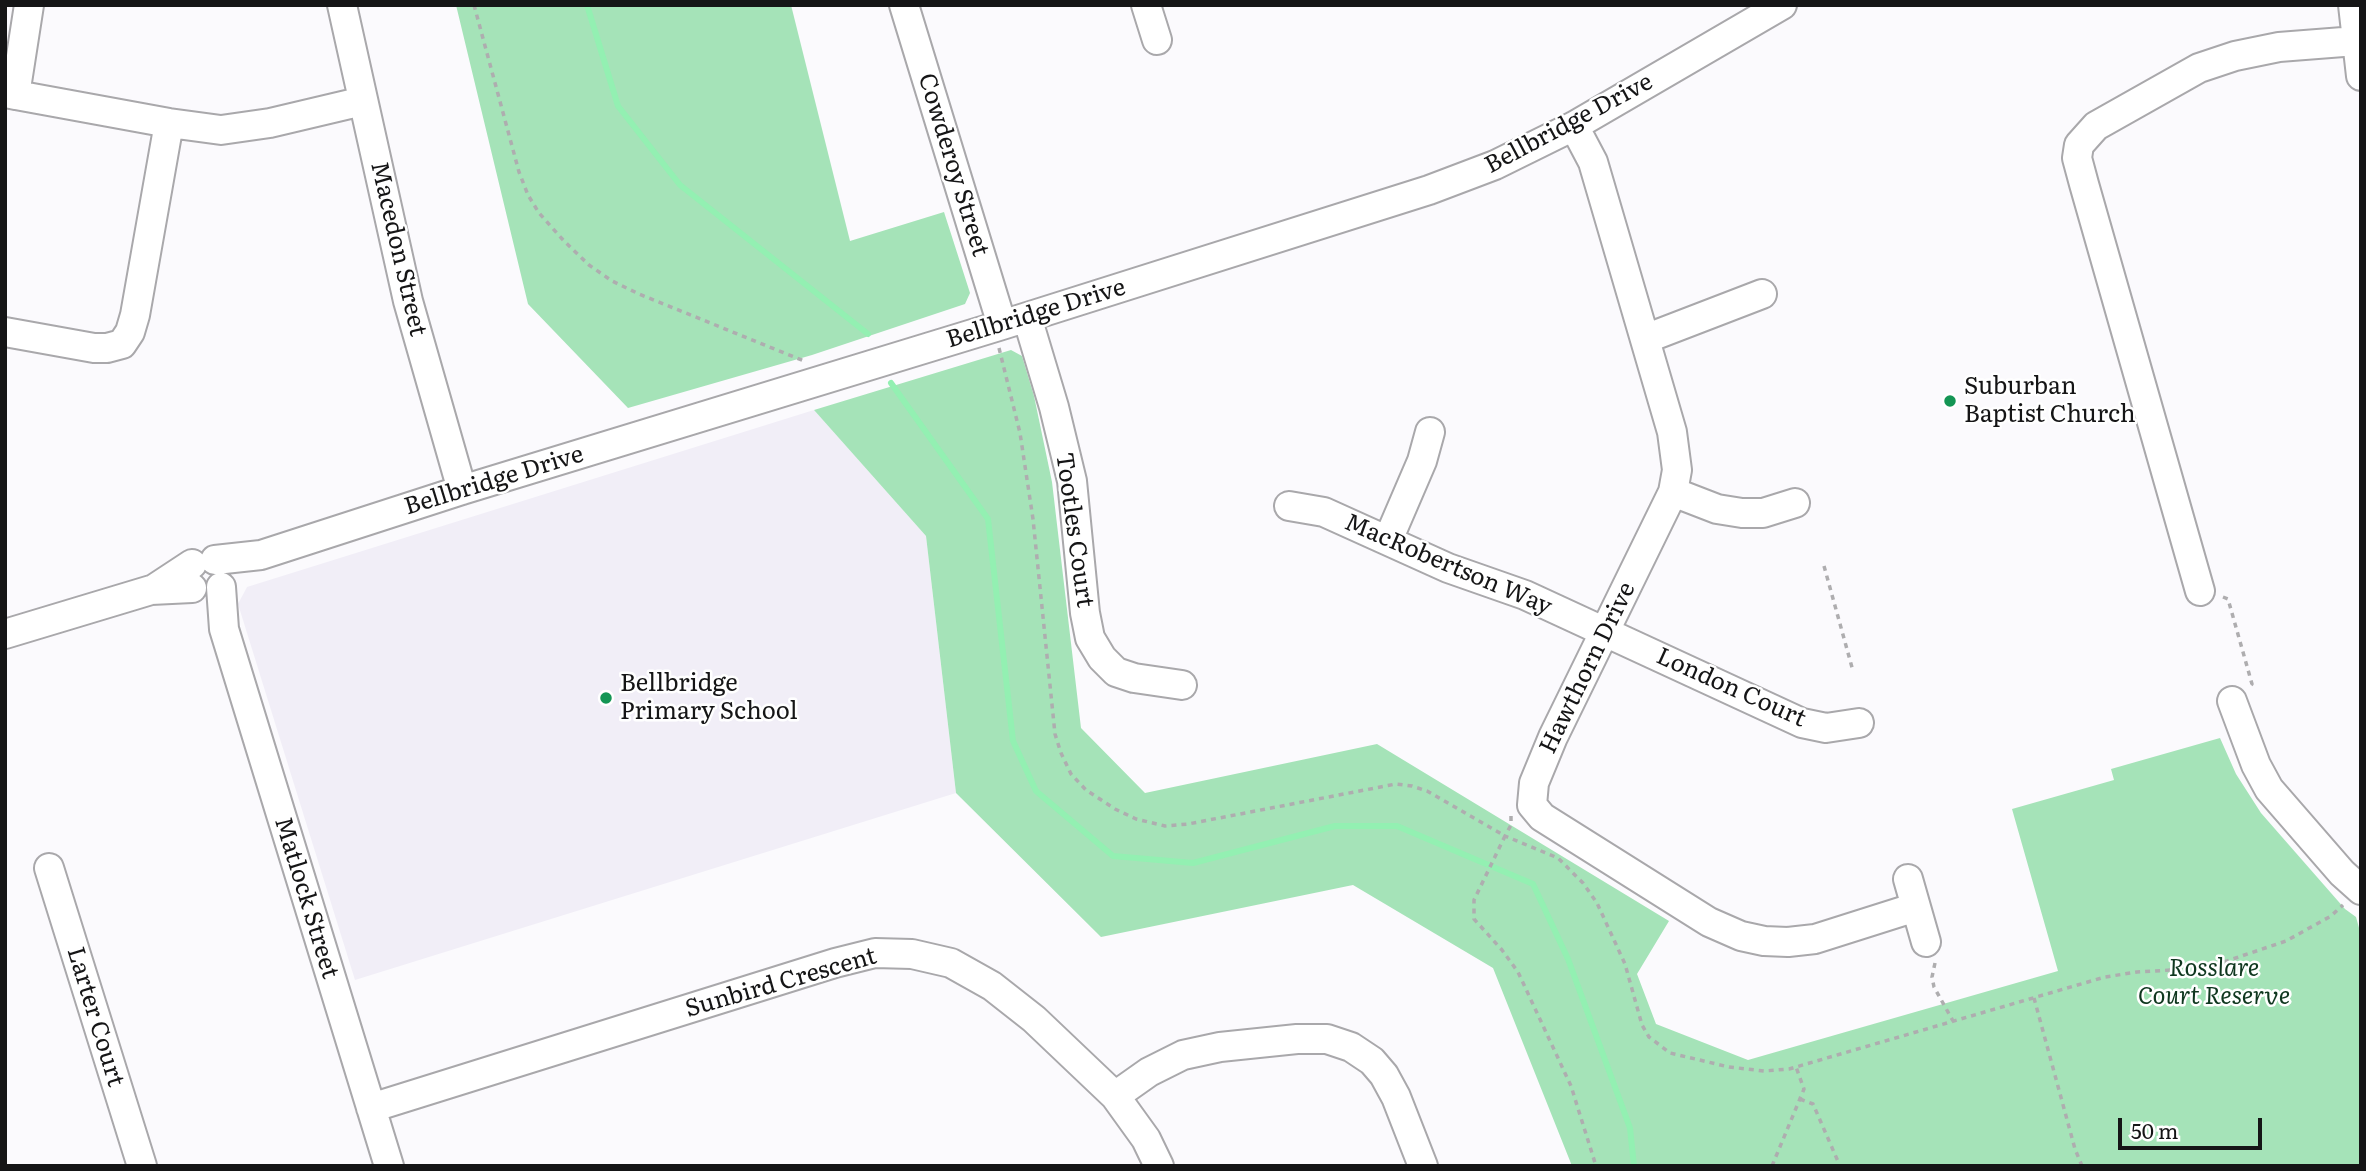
<!DOCTYPE html>
<style>
body{margin:0}
#map{position:relative;width:2366px;height:1171px;overflow:hidden;background:#fbfafd;font-family:Literata,serif}
canvas{display:block}
.frame{position:absolute;inset:0;border:7px solid #151516;pointer-events:none}
.scale{position:absolute;left:2118px;top:1118px;width:144px;height:32px;box-sizing:border-box;border:4px solid #151516;border-top:0;padding-left:9px;font-size:21px;line-height:24px;white-space:nowrap;color:#151516;-webkit-text-stroke:5px #fff;paint-order:stroke}
</style>
<div id="map">
<canvas width="2366" height="1171"></canvas>
<div class="frame"></div>
<div class="scale">50 m</div>
</div>
<script>
const ctx = document.querySelector('canvas').getContext('2d');
ctx.lineJoin = 'round';
function paint(path, color) { ctx.fillStyle = color; ctx.fill(path, 'evenodd'); }
const poly = rows => new Path2D(rows.map(r => 'M' + r).join(''));
function stroke(path, color, width, dash) { ctx.strokeStyle = color; ctx.lineWidth = width; ctx.lineCap = dash ? 'butt' : 'round'; ctx.setLineDash(dash || []); ctx.stroke(path); }
function write(font, color, halo, rows, align = 'center') {
  ctx.font = font + ' Literata,serif'; ctx.lineWidth = 5; ctx.setLineDash([]); ctx.textBaseline = 'middle'; ctx.strokeStyle = halo; ctx.fillStyle = color; for (const [text, x, y, turn = 0] of rows) {
    ctx.save(); ctx.translate(x, y); ctx.rotate((+turn || 0) * Math.PI / 180); ctx.textAlign = isNaN(turn) ? turn : align; if (halo) ctx.strokeText(text, 0, 0); ctx.fillText(text, 0, 0); ctx.restore();
  }
}
const built = poly([
 [814,410,926,536,956,793,355,980,238,604,247,587]
]);
const green = poly([
 [456,5,791,5,850,241,944,212,970,293,965,304,812,355,628,408,528,304],
 [1011,350,1022,356,1034,396,1052,482,1081,728,1145,793,1377,744,1669,921,1637,974,1656,1024,1748,1060,2058,971,2012,809,2114,780,2111,769,2220,738,2236,774,2261,813,2345,909,2356,917,2361,935,2361,1166,1572,1166,1493,968,1353,885,1101,937,956,793,926,536,814,410]
]);
const stream = poly([
 [587,5,618,106,680,185,868,334],
 [891,383,988,519,1013,741,1036,791,1113,856,1193,863,1335,826,1397,826,1533,884,1568,959,1630,1128,1634,1166]
]);
const path = poly([
 [474,5,519,172,528,195,539,213,564,241,589,265,612,281,639,294,804,361],
 [999,348,1020,433,1033,519,1055,734,1061,753,1071,774,1086,790,1115,809,1136,819,1165,826,1188,824,1396,784,1412,786,1427,791,1505,836,1474,900,1474,919,1502,950,1518,972,1571,1086,1596,1166],
 [1824,566,1853,671],
 [2223,597,2228,599,2252,684,2250,686],
 [1511,816,1511,825,1505,836,1558,858,1583,883,1597,903,1625,964,1642,1025,1649,1037,1670,1053,1729,1067,1764,1071,1789,1069,2105,977,2137,972,2206,968,2286,941,2331,916,2343,905],
 [1935,963,1932,977,1934,987,1953,1021],
 [2034,998,2075,1149,2082,1166],
 [1800,1099,1813,1104,1840,1166],
 [1772,1166,1804,1089,1796,1067]
]);
const minor = poly([
 [342,5,408,301,462,490],
 [904,5,1002,325],
 [1146,5,1157,40],
 [2353,5,2361,76],
 [5,93,169,123,221,130,270,123,363,101],
 [15,95,29,5],
 [1574,126,1593,162,1672,432,1677,470,1673,492,1553,737,1534,783,1532,805,1542,817,1709,922,1741,936,1764,941,1788,942,1815,939,1916,907],
 [1027,317,1054,407,1072,481,1085,613,1090,638,1102,658,1116,672,1134,678,1182,685],
 [5,332,94,348,107,348,122,344,130,332,135,315,169,123],
 [1645,339,1762,294],
 [1673,492,1717,509,1742,513,1763,513,1795,503],
 [1289,506,1324,512,1448,568,1525,595,1802,723,1826,728,1859,723],
 [1388,540,1422,461,1430,432],
 [215,560,261,555,462,490,1002,325,1429,190,1495,165,1574,126,1782,5],
 [221,587,224,629,389,1166],
 [154,589,192,564],
 [2200,591,2084,184,2077,158,2079,145,2096,126,2199,68,2235,56,2279,47,2356,41],
 [5,634,151,590,192,588],
 [2232,701,2256,765,2269,789,2342,873,2361,890],
 [49,868,142,1166],
 [1908,879,1926,942],
 [1115,1096,1149,1072,1183,1055,1220,1047,1297,1039,1327,1039,1351,1047,1372,1061,1384,1075,1396,1097,1423,1166],
 [371,1108,835,963,875,953,912,954,951,963,992,986,1034,1019,1115,1096,1146,1139,1159,1166]
]);
const markers = [
 [1950,401,7,"#149554"],
 [606,698,7,"#149554"]
];
const streetNames = [
 ["Bellbridge Drive",1569,124,-28],
 ["Cowderoy Street",953,165,73],
 ["Macedon Street",398,249,77],
 ["Bellbridge Drive",1036,314,-17],
 ["Bellbridge Drive",494,481,-17],
 ["Tootles Court",1074,530,82],
 ["MacRobertson Way",1448,565,23],
 ["Hawthorn Drive",1588,668,-64],
 ["London Court",1731,688,24],
 ["Matlock Street",306,898,73],
 ["Sunbird Crescent",781,983,-16],
 ["Larter Court",95,1017,73]
];
const poiNames = [
 ["Suburban",1964,387],
 ["Baptist Church",1964,415],
 ["Bellbridge",620,684],
 ["Primary School",620,712]
];
const parkNames = [
 ["Rosslare",2214,969],
 ["Court Reserve",2214,997]
];
paint(built, '#f1eef7');
paint(green, '#a5e3b8');
stroke(stream, '#93f0b2', 6);
stroke(minor, '#a9a8ab', 32);
stroke(path, '#aeadaf', 3.5, [5, 5]);
stroke(minor, '#fff', 28);
for (const [x, y, r, color] of markers) { const dot = new Path2D(); dot.arc(x, y, r, 0, 2 * Math.PI); ctx.fillStyle = color; ctx.fill(dot); stroke(dot, '#fff', 2.5); }
write('24px', '#151516', '#fff', streetNames);
write('24px', '#151516', '#fff', poiNames, 'left');
write('italic 24px', '#0f371f', '#fff', parkNames);
</script>
